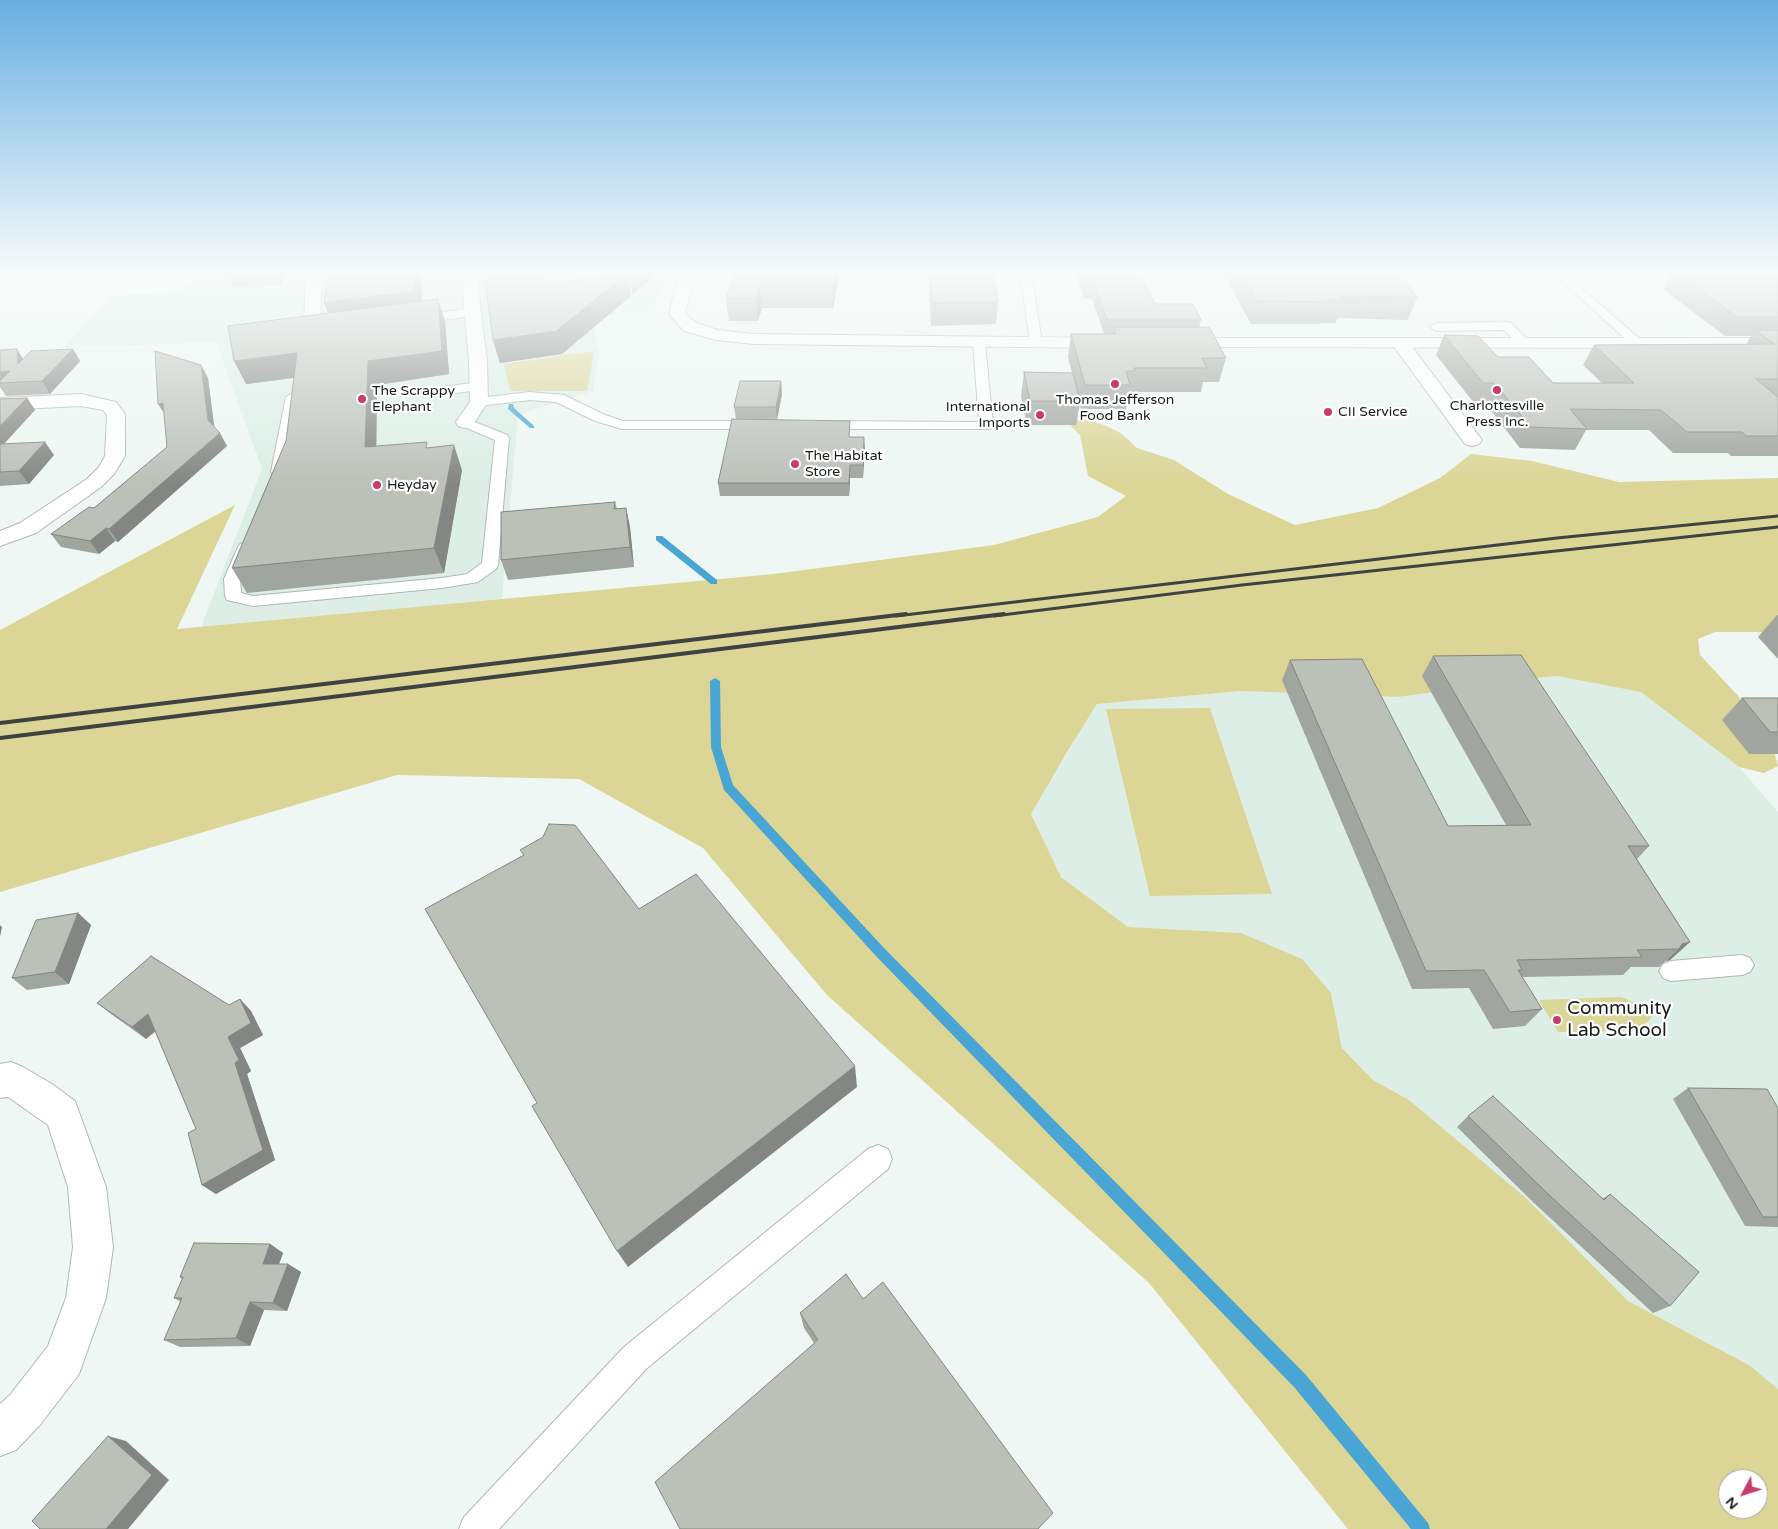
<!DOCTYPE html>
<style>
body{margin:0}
#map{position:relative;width:1778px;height:1529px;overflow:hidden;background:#eef7f3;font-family:"Varela Round",sans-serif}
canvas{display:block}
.north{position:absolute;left:1718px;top:1469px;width:50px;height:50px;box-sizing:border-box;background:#fff;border:1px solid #a3a4a4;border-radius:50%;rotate:230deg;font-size:14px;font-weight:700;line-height:20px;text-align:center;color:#191c1b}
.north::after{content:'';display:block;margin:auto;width:18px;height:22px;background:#ca3c69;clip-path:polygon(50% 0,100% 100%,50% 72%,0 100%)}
</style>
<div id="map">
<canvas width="1778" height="1529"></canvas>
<div class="north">N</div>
</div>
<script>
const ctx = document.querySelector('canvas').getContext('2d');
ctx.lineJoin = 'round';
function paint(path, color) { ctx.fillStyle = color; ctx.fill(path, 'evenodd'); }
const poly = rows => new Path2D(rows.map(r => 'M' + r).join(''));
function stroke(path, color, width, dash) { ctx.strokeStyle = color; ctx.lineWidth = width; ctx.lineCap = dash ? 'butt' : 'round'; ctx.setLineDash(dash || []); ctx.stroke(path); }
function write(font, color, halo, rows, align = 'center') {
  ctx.font = font + ' "Varela Round",sans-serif'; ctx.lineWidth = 4.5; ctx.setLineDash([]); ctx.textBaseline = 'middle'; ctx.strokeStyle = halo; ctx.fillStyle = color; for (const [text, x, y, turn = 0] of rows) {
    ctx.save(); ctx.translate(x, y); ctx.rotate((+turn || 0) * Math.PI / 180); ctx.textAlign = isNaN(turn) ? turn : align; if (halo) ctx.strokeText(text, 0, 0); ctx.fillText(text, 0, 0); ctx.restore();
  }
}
const built = poly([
 [203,271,670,271,653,309,590,317,599,349,593,391,518,415,501,608,194,645,262,469,216,342,62,348,114,295,183,292],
 [1557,676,1641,692,1739,767,1778,812,1778,1389,1749,1365,1628,1301,1526,1198,1409,1100,1373,1080,1342,1048,1331,993,1241,933,1128,927,1061,877,1031,814,1097,704,1241,691,1398,697,1526,679]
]);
const green = poly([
 [594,351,587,391,510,391,504,364],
 [1078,419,1087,420,1104,425,1121,433,1137,448,1174,460,1228,494,1295,525,1378,508,1440,478,1471,454,1532,461,1619,482,1778,478,1778,632,1715,632,1698,639,1700,655,1739,697,1771,739,1778,766,1764,773,1739,767,1641,692,1557,676,1526,679,1398,697,1241,691,1097,704,1069,749,1031,814,1061,877,1128,927,1241,933,1302,959,1331,993,1342,1048,1373,1080,1409,1100,1526,1198,1628,1301,1749,1365,1778,1389,1778,1529,1348,1529,1149,1283,827,995,703,848,579,779,397,775,0,892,0,630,235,505,177,629,774,574,994,545,1098,517,1126,496,1088,476,1080,435,1071,426,1073,422],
 [1728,1479,1758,1479,1758,1509,1728,1509],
 [1210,708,1272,894,1150,896,1106,709],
 [1621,997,1643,1006,1652,1017,1645,1024,1628,1031,1558,1032,1539,1000]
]);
const stream = poly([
 [509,404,513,404,514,408,534,426,534,428,530,428,508,409,509,404],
 [656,536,662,536,717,580,717,584,711,584,656,540,656,536],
 [715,678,720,681,721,747,733,785,884,948,1306,1375,1428,1523,1430,1529,1411,1529,1294,1387,876,956,724,790,711,747,710,681,715,678]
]);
const lane = poly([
 [1020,271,1031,271,1042,343,1036,347,1030,343,1020,271],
 [1385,271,1434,271,1436,273,1430,276,1390,275,1386,274,1385,271],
 [1551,271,1562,271,1641,340,1643,343,1641,346,1633,346,1551,271],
 [473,308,477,309,479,312,477,315,418,324,412,320,418,316,473,308],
 [1507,322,1511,323,1528,340,1530,343,1528,346,1520,346,1504,330,1436,331,1430,327,1436,323,1507,322],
 [979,339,985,343,993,426,991,429,823,429,816,425,823,421,979,422,973,343,979,339],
 [479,382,484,383,486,386,484,389,435,396,428,392,435,388,479,382],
 [530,392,564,395,605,415,623,421,757,421,764,425,757,429,622,429,595,421,556,402,530,400,479,406,472,402,479,398,530,392],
 [293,393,300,397,285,472,283,475,278,476,273,475,271,472,286,397,293,393],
 [465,418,507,435,509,438,498,565,496,569,478,582,442,588,253,606,227,600,225,596,224,579,238,547,240,544,246,542,252,544,254,547,240,579,241,593,253,596,442,578,467,574,482,563,495,440,460,425,458,422,460,419,465,418],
 [1742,955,1750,958,1754,965,1750,972,1742,975,1671,981,1663,978,1659,971,1663,964,1671,961,1742,955],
 [878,1145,888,1149,892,1159,888,1169,646,1369,499,1529,459,1529,464,1517,624,1347,868,1149,878,1145]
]);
const street = poly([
 [306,271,322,271,320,328,318,332,312,333,306,332,304,328,306,271],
 [461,271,476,271,487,361,488,402,472,426,465,428,458,426,456,422,470,402,469,361,461,271],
 [1401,339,1407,340,1482,440,1479,444,1472,446,1465,444,1392,344,1395,340,1401,339],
 [81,394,116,402,123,411,125,415,125,456,114,474,101,487,36,533,0,546,0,531,20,523,87,479,99,467,105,456,107,415,103,410,81,406,0,410,0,398,81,394],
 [11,1062,23,1067,52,1084,75,1101,106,1187,113,1247,106,1298,79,1374,40,1425,16,1450,0,1456,0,1404,10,1395,48,1346,66,1298,73,1247,68,1187,48,1125,8,1097,0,1098,0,1064,11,1062]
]);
const secondary = poly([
 [680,271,696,271,685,313,696,323,718,330,753,334,1107,338,1113,339,1115,343,1113,347,1107,348,753,344,716,340,684,331,669,314,680,271],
 [1180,338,1778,338,1778,348,1174,347,1172,343,1174,339,1180,338]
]);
const railFar1 = poly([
 [896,616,1557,538,1778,516],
 [994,616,1242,585,1778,527]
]);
const rail = poly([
 [0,723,906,614],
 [0,738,1004,614]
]);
const wall = poly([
 [17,271,78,271,74,275,21,277],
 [225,271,285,271,281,285,233,287],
 [328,271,421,271,422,301,438,299,445,321,449,374,377,385,376,446,429,448,462,470,444,573,247,593,232,568,286,441,294,378,246,384,328,313,324,303],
 [624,271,660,271,633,294,629,283,631,296,562,354,500,363,493,340,547,284,625,274],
 [735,271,840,271,833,308,762,308,758,321,729,321,726,298],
 [928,271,957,271,957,275,998,302,996,324,931,326],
 [1074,271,1134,271,1155,304,1201,320,1199,327,1226,358,1219,382,1203,382,1201,392,1131,392,1131,395,1128,395,1126,409,1081,409,1080,404,1076,425,1027,425,1021,396,1024,372,1072,373,1068,357,1071,334,1104,334,1092,299,1084,299],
 [1222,271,1383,271,1417,297,1408,320,1337,318,1336,323,1321,323,1321,324,1251,324],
 [1673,271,1778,271,1778,456,1731,456,1728,453,1673,453,1649,430,1586,430,1575,450,1520,448,1485,403,1474,403,1436,355,1444,335,1498,357,1553,383,1602,383,1583,365,1594,345,1746,344,1751,336,1725,336,1663,289],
 [17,349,23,359,73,349,80,361,50,394,6,396,0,387,0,350],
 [201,365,208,378,214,427,227,446,118,542,115,541,99,554,61,547,51,534,94,508,167,447],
 [781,381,782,394,777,420,850,437,864,437,863,478,850,478,849,496,720,496,718,483,736,419,734,407],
 [27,398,35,410,4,444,54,455,29,484,0,486,0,399],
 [615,502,617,509,626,508,630,527,634,567,508,580,501,560],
 [1777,615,1778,615,1778,659,1758,637],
 [1433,656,1649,846,1637,859,1690,942,1670,960,1666,961,1659,967,1631,967,1623,975,1522,977,1542,1009,1525,1026,1493,1029,1469,988,1412,989,1282,680,1290,660,1448,826,1506,825,1422,676],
 [1742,698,1778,698,1778,754,1749,754,1722,720],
 [78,913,91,925,69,984,27,990,12,978],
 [240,999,251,1011,263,1035,240,1048,251,1071,247,1074,275,1160,216,1194,202,1185,196,1129,155,1031,146,1039,111,1014,97,1003,229,1005],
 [1688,1088,1778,1108,1778,1227,1745,1226,1673,1099],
 [1468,1116,1602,1199,1610,1194,1670,1306,1653,1313,1534,1203,1457,1127],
 [270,1244,283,1253,279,1264,288,1264,301,1272,287,1311,264,1310,250,1346,180,1347,164,1340,181,1302,174,1298,182,1279,180,1277],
 [863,1299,814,1343,804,1328,800,1313]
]);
const shadedWall = poly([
 [71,271,78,271,74,275],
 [275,271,285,271,281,285],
 [414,271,421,271,422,313,334,326,324,303],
 [631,271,660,271,633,294,629,272],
 [835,271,840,271,833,308,832,286],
 [627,274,631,296,562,354,500,363,493,340],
 [760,285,762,308,758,321,756,298],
 [438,299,445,321,449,374,377,385,376,472,365,447,368,361],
 [17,349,25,362,18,364],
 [73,349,80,361,50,394,42,381],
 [297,353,307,376,246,384,234,361],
 [201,365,208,378,215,432,208,420],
 [10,371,0,383,0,372],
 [781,381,782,394,777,420,776,407],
 [27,398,35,410,0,448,0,426],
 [163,403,166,416,158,404],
 [220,433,227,446,118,542,109,529],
 [864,437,865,449,863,478,863,465],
 [45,442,54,455,29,484,19,471],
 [454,445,462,470,444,573,434,548],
 [850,465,850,478,849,496,849,483],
 [626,508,630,527,634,567,630,547],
 [106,528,115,541,99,554,90,541],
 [78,913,91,925,69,984,55,972],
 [0,925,2,927,0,937],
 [1690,942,1670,960,1666,961,1679,949,1682,944],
 [240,999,251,1011,263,1035,240,1048,251,1071,247,1074,275,1160,216,1194,202,1185,235,1063,228,1037],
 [148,1014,162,1026,146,1039,132,1027],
 [855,1066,857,1087,628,1267,617,1251],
 [270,1244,283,1253,276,1272,263,1264],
 [288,1264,301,1272,287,1311,273,1303],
 [250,1302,264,1310,250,1346,236,1338],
 [108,1436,126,1441,169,1480,128,1529,106,1529]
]);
const building = poly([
 [328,271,414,271,414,291,324,303,328,271],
 [484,271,543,271,546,284,627,274,556,331,493,340,484,271],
 [735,271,835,271,832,286,760,285,756,298,726,298,735,271],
 [930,271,957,271,957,275,993,275,998,302,932,303,930,271],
 [1081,271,1139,271,1155,304,1193,304,1201,320,1107,320,1094,283,1086,283,1081,271],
 [1240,271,1398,271,1417,297,1341,296,1344,300,1327,300,1328,302,1257,301,1240,271],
 [1674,271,1778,271,1778,317,1737,317,1674,271],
 [438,299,442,351,368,361,365,447,427,442,426,448,454,445,434,548,232,568,286,441,297,353,234,361,228,326,438,299],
 [1114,327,1209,327,1226,358,1202,358,1207,368,1134,368,1135,371,1126,371,1130,385,1085,385,1071,334,1116,334,1114,327],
 [1755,330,1778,330,1778,379,1756,379,1778,397,1778,436,1746,436,1742,432,1687,432,1661,410,1570,409,1587,429,1531,427,1494,383,1483,383,1444,335,1478,336,1498,357,1529,357,1553,383,1634,383,1594,345,1775,344,1755,330],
 [17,349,18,364,31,351,73,349,42,381,0,383,0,381,10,371,0,372,0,350,17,349],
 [155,351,201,365,208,420,220,433,109,529,106,528,90,541,51,534,89,507,94,508,167,447,163,403,158,404,155,351],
 [1024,372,1073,373,1080,401,1030,401,1024,372],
 [740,381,781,381,776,407,734,407,740,381],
 [27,398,0,426,0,399,27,398],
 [732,419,850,421,849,437,864,437,863,465,850,465,849,483,718,483,732,419],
 [45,442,19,471,0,472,0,444,45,442],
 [615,502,614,509,626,508,630,547,501,560,501,512,615,502],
 [1521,655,1649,846,1628,846,1690,942,1682,944,1679,949,1637,950,1642,957,1517,960,1522,970,1518,970,1542,1009,1510,1012,1484,970,1426,971,1290,660,1362,659,1448,826,1531,825,1433,656,1521,655],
 [1742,698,1778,698,1778,732,1770,732,1742,698],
 [549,824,575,825,639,909,696,874,855,1066,617,1251,532,1106,537,1103,425,909,524,855,520,850,543,837,549,824],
 [78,913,55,972,12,978,36,920,78,913],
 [151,956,229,1005,240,999,251,1023,228,1037,239,1060,235,1063,263,1150,202,1185,188,1133,196,1129,148,1014,132,1027,97,1003,151,956],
 [1688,1088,1767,1089,1778,1108,1778,1217,1763,1217,1688,1088],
 [1493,1096,1604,1200,1610,1194,1699,1272,1670,1306,1547,1193,1468,1116,1493,1096],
 [194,1243,270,1244,263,1264,288,1264,273,1303,250,1302,236,1338,164,1340,182,1298,174,1298,183,1277,180,1277,194,1243],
 [846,1274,863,1299,883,1282,1053,1513,1038,1529,680,1529,655,1482,818,1340,800,1313,846,1274],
 [108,1436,152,1475,106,1529,40,1529,32,1521,108,1436]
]);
const markers = [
 [1115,384,5,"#ca3c69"],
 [1497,390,5,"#ca3c69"],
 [362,399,5,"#ca3c69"],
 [1328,412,5,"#ca3c69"],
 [1040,415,5,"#ca3c69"],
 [795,464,5,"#ca3c69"],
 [377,485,5,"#ca3c69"],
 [1557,1020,5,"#ca3c69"]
];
const farPoinames = [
 ["The Scrappy",372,391],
 ["Elephant",372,407],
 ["Thomas Jefferson",1115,400,"center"],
 ["Food Bank",1115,416,"center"],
 ["Charlottesville",1497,406,"center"],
 ["Press Inc.",1497,422,"center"],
 ["International",1030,407,"right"],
 ["Imports",1030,423,"right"],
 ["CII Service",1338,412],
 ["The Habitat",805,456],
 ["Store",805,472],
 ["Heyday",387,485]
];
const nearPoinames = [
 ["Community",1567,1009],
 ["Lab School",1567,1031]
];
paint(built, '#dceee6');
paint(green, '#dbd596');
paint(stream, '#49a5d3');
stroke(lane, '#afb8b4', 2);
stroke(street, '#afb8b4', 2);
stroke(secondary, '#afb8b4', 2);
paint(lane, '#fff');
paint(street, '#fff');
paint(secondary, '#fff');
stroke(railFar1, '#3e4240', 3);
stroke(rail, '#3e4240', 4);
paint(wall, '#a1a59f');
paint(shadedWall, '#838682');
paint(building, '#bbc0b9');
stroke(building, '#838682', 1);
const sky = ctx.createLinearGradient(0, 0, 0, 485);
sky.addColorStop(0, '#68aee0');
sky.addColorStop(0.56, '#f7fbfa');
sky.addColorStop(1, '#f7fbfa00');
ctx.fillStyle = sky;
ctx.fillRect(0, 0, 1778, 485);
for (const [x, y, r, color] of markers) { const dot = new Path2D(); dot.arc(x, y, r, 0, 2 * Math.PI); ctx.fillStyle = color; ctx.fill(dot); stroke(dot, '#fff', 2); }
write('14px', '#191c1b', '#fff', farPoinames, 'left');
write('19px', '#191c1b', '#fff', nearPoinames, 'left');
</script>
